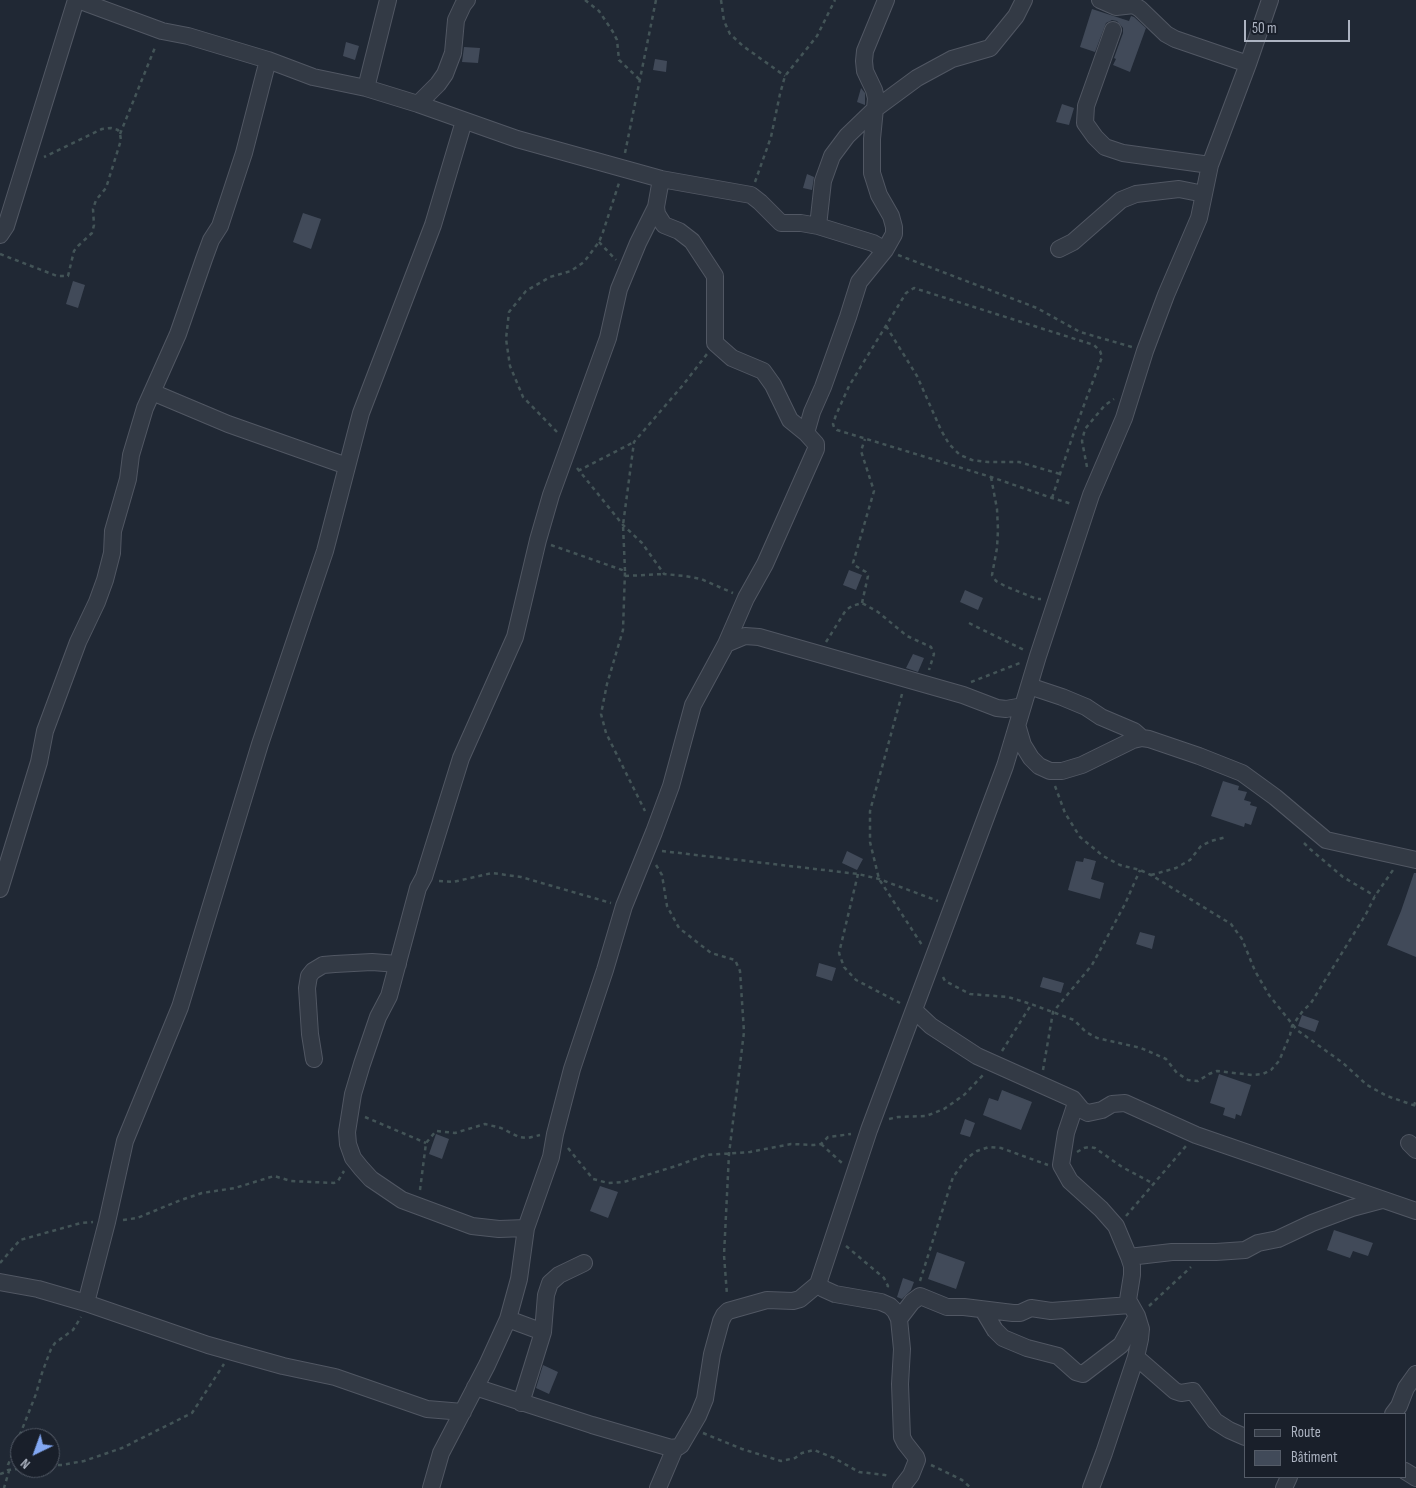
<!DOCTYPE html>
<meta charset="utf-8">
<style>
body{margin:0}
#map{position:relative;width:1416px;height:1488px;overflow:hidden;background:#202834;font-family:"Sofia Sans Condensed",sans-serif}
canvas{display:block}
.legend{position:absolute;left:1244px;top:1413px;width:162px;height:65px;box-sizing:border-box;background:#191f2a;border:1px solid #545b67;margin:0;padding:6px 9px;list-style:none;font-size:15px;color:#adb4c2}
.legend li{display:flex;align-items:center;gap:10px;height:25px}
.legend b{width:25px;border:1px solid #545b67}
.north{position:absolute;left:10px;top:1428px;width:50px;height:50px;box-sizing:border-box;background:#191f2a;border:1px solid #545b67;border-radius:50%;rotate:222deg;font-size:14px;font-weight:700;line-height:20px;text-align:center;color:#adb4c2}
.north::after{content:'';display:block;margin:auto;width:18px;height:22px;background:#82a7f2;clip-path:polygon(50% 0,100% 100%,50% 72%,0 100%)}
.scale{position:absolute;left:1244px;top:20px;width:106px;height:22px;box-sizing:border-box;border:2px solid #adb4c2;border-top:0;padding-left:6px;font-size:15px;line-height:18px;white-space:nowrap;color:#adb4c2;-webkit-text-stroke:4px #191f2a;paint-order:stroke}
</style>
<div id="map">
<canvas width="1416" height="1488"></canvas>
<ul class="legend">
<li><b style="height:6px;background:#333a45"></b>Route</li>
<li><b style="height:14px;background:#414a59"></b>Bâtiment</li>
</ul>
<div class="north">N</div>
<div class="scale">50 m</div>
</div>
<script>
const ctx = document.querySelector('canvas').getContext('2d');
ctx.lineJoin = 'round';
function paint(path, color) { ctx.fillStyle = color; ctx.fill(path, 'evenodd'); }
const poly = rows => new Path2D(rows.map(r => 'M' + r).join(''));
function stroke(path, color, width, dash) { ctx.strokeStyle = color; ctx.lineWidth = width; ctx.lineCap = dash ? 'butt' : 'round'; ctx.setLineDash(dash || []); ctx.stroke(path); }
const building = poly([
 [1092,9,1129,21,1131,16,1134,17,1146,28,1130,72,1113,65,1116,59,1114,58,1123,33,1123,28,1117,21,1112,20,1106,23,1095,52,1080,47],
 [346,42,359,46,355,60,343,56],
 [464,47,480,48,478,63,462,62],
 [655,59,667,61,666,72,653,70],
 [861,88,865,93,865,105,857,102],
 [1062,104,1074,108,1069,125,1056,122],
 [807,174,814,177,812,190,803,188],
 [303,213,321,219,311,249,293,242],
 [73,281,85,285,78,308,66,304],
 [849,570,862,575,856,590,843,585],
 [965,590,983,598,978,610,960,602],
 [913,654,924,658,918,672,906,668],
 [1223,781,1239,786,1238,790,1247,792,1244,800,1251,802,1250,805,1257,807,1251,825,1245,823,1244,827,1211,816],
 [847,851,863,859,857,870,842,863],
 [1084,858,1096,861,1091,879,1104,883,1100,899,1068,890,1076,861,1083,862],
 [1414,873,1416,873,1416,957,1387,945,1401,911],
 [1140,932,1155,936,1152,949,1136,944],
 [819,963,836,968,832,981,816,976],
 [1043,977,1064,983,1061,993,1040,987],
 [1302,1015,1319,1021,1315,1032,1298,1026],
 [1219,1074,1251,1085,1241,1116,1236,1114,1235,1119,1223,1115,1225,1108,1210,1103],
 [1002,1090,1032,1102,1021,1130,983,1115,989,1098,998,1101],
 [965,1119,975,1123,970,1137,960,1134],
 [436,1134,449,1139,442,1159,429,1154],
 [600,1186,618,1192,608,1218,590,1211],
 [1334,1230,1373,1243,1368,1256,1353,1251,1350,1258,1327,1250],
 [937,1252,965,1262,956,1289,928,1279],
 [903,1278,914,1282,911,1290,902,1299,897,1297],
 [543,1365,558,1372,549,1394,536,1388]
]);
const path = poly([
 [585,0,599,11,613,32,617,40,619,60,639,79],
 [721,0,724,21,730,34,743,46,785,76],
 [120,134,156,45],
 [625,153,656,0],
 [755,182,771,137,780,94,785,76,817,36,835,0],
 [599,242,616,260],
 [0,254,57,276,68,276,74,251,78,246,92,233,94,225,93,209,96,200,106,188,121,140,120,134,118,130,111,128,102,129,44,157],
 [898,255,1037,308,1080,332,1132,347],
 [886,326,917,376,941,430,949,444,960,455,972,460,988,462,1019,462,1060,474],
 [557,432,523,397,510,366,506,339,509,312,526,291,550,277,571,271,584,262,599,242,603,232,619,183],
 [1087,467,1082,441,1085,429,1105,405,1114,399],
 [577,468,623,525,642,543,664,574,685,576,701,579,733,593],
 [578,471,634,442],
 [991,477,997,509,998,530,997,548,992,575,996,581,1005,586,1037,599,1041,599],
 [1052,498,1075,429,1102,357,1100,351,1094,345,914,288,906,293,849,386,836,415,833,424,834,427,837,430,991,477,1052,498,1072,504],
 [551,545,625,571,623,630,607,684,601,714,606,733,645,811],
 [625,571,623,525,634,442,683,385,707,354],
 [625,576,664,574],
 [862,603,868,576,866,572,854,565,853,563,874,491,861,451,865,439],
 [969,623,1024,650],
 [826,642,846,610,852,606,862,603,878,612,907,636,931,647,934,654,929,670],
 [971,682,1020,663],
 [902,694,870,811,870,842,879,879,922,945],
 [1055,786,1065,813,1080,837,1103,856,1120,865,1140,870,1151,875,1231,924,1242,939,1255,971,1269,995,1297,1030,1343,1063,1367,1085,1387,1096,1416,1106],
 [1304,843,1310,849,1343,877,1375,896],
 [662,851,858,874,879,879,938,901],
 [656,865,662,875,667,906,679,928,711,953,735,960,740,971,744,1032,729,1154,724,1255,727,1295],
 [858,874,839,953,844,967,856,980,900,1003],
 [1151,875,1176,868,1190,860,1201,846,1211,841,1226,837],
 [439,881,453,882,492,873,521,877,611,903],
 [943,977,945,981,970,994,1008,997,1031,1004,1074,1020,1086,1032,1097,1038,1141,1048,1166,1059,1177,1073,1188,1080,1198,1081,1209,1074,1217,1071,1252,1075,1263,1074,1271,1070,1279,1061,1290,1035,1292,1026,1302,1012,1311,1003,1366,914,1375,896,1393,870],
 [1002,1051,1031,1005],
 [1043,1070,1053,1012,1092,965,1125,904,1140,870],
 [1414,1106,1416,1099],
 [365,1117,426,1143],
 [889,1119,898,1117,926,1116,944,1109,964,1095,983,1075],
 [821,1144,842,1163],
 [568,1148,593,1179,608,1183,624,1182,676,1166,706,1155,750,1152,791,1144,814,1145,821,1144,828,1137,851,1134],
 [1077,1152,1084,1148,1090,1147,1095,1148,1122,1167,1154,1184],
 [420,1190,426,1143,436,1131,455,1133,485,1124,501,1128,519,1137,528,1138,540,1135],
 [1126,1216,1186,1146],
 [123,1220,137,1218,181,1200,202,1193,235,1188,274,1176,291,1181,334,1183,338,1181,344,1171],
 [846,1246,884,1278,888,1286,886,1289],
 [0,1263,20,1240,81,1223,93,1222],
 [920,1281,953,1177,967,1158,977,1151,989,1147,1001,1148,1048,1165],
 [1149,1306,1191,1267],
 [703,1433,742,1449,781,1461,795,1458,802,1453,814,1450,834,1458,859,1472,885,1475,889,1478],
 [50,1465,62,1465,84,1461,122,1448,192,1413,224,1364],
 [931,1465,962,1480,971,1488],
 [27,1468,8,1470,8,1465,36,1394,42,1373,51,1349,55,1343,73,1330,81,1317],
 [0,1474,9,1471,4,1488]
]);
const minor = poly([
 [78,0,162,31,188,36,268,60,313,77,366,88,418,104,517,139,661,179,751,195,760,202,781,223,801,223,818,226,873,243,885,250],
 [1100,0,1116,7,1134,5,1140,9,1166,34,1175,39,1248,64],
 [1113,30,1086,106,1085,123,1095,137,1105,147,1123,153,1210,165],
 [366,88,388,0],
 [418,104,438,84,445,74,453,53,456,20,463,5,467,0],
 [656,207,657,214,664,225,679,231,692,241,715,276,715,343,732,358,763,371,773,385,790,420,806,433,816,444,816,449,765,564,746,598,726,644],
 [818,226,823,181,832,156,847,136,875,109,917,78,952,59,990,48,1016,16,1024,0],
 [0,235,6,226,76,0],
 [1059,249,1073,242,1121,200,1136,194,1179,189,1204,194],
 [152,392,228,424,347,466],
 [806,433,812,412,823,387,848,317,859,282,885,250,894,234,894,227,891,216,879,195,872,173,872,139,876,98,874,90,865,71,864,61,865,51,886,0],
 [1029,686,1062,697,1086,707,1101,717,1134,731,1142,738],
 [1018,728,1023,745,1031,758,1039,766,1050,771,1062,771,1082,765,1133,740,1142,738,1149,739,1199,756,1242,773,1275,797,1326,840,1416,860],
 [0,889,39,762,45,731,78,642,97,602,105,580,112,553,113,531,128,479,131,455,145,408,178,334,204,259,211,240,220,226,244,153,268,60],
 [915,1011,931,1026,977,1056,1073,1099,1082,1110,1088,1113,1102,1110,1112,1104,1125,1103,1196,1135,1416,1211],
 [314,1059,310,1034,307,988,309,976,313,971,323,965,335,964,372,962,398,964],
 [1076,1103,1066,1133,1061,1165,1070,1181,1101,1209,1116,1226,1129,1257,1172,1252,1216,1252,1245,1250,1258,1243,1278,1239,1312,1223,1352,1208,1382,1200],
 [1409,1143,1416,1150],
 [526,1228,499,1229,472,1226,402,1200,371,1179,361,1168,353,1158,348,1144,347,1132,353,1094,362,1064,378,1017,389,996,418,888,424,877,461,758,515,637,538,540,551,495,608,338,619,289,638,243,656,207,661,179],
 [1129,1257,1132,1266,1132,1275,1128,1300,1137,1316,1141,1329,1140,1339,1136,1357,1175,1391,1181,1393,1193,1391,1215,1421,1229,1430,1245,1437],
 [0,1282,38,1289,86,1303,208,1345,283,1366,335,1377,427,1409,463,1412],
 [818,1284,824,1289,835,1294,881,1302,890,1306,895,1311,899,1319,902,1349,900,1384,902,1437,905,1443,916,1457,917,1460,911,1475,901,1488],
 [86,1303,107,1222,125,1141,180,1007,260,744,325,551,361,413,433,225,464,121],
 [983,1310,995,1330,1003,1338,1027,1348,1058,1356,1076,1372,1083,1374,1121,1345,1137,1316],
 [508,1319,543,1332],
 [899,1319,912,1302,920,1296,947,1307,964,1307,1013,1313,1020,1313,1031,1308,1051,1311,1130,1305],
 [475,1387,592,1425,671,1448,678,1447,681,1445,698,1416,705,1399,712,1354,721,1321,724,1315,728,1311,767,1300,793,1301,800,1299,818,1284,869,1130,1005,766,1038,656,1091,495,1124,418,1145,351,1166,295,1199,218,1210,165,1248,64,1270,0],
 [521,1403,543,1332,546,1295,550,1283,559,1275,584,1263],
 [1393,1414,1399,1406,1406,1388,1416,1374],
 [1405,1471,1416,1478],
 [431,1488,441,1453,487,1365,508,1319,519,1279,526,1228,551,1157,555,1134,572,1069,605,970,624,906,654,832,671,786,693,705,726,644,745,636,759,637,963,695,997,708,1006,709,1023,706],
 [658,1488,675,1448],
 [1091,1488,1104,1453,1136,1357],
 [1284,1488,1289,1477]
]);
paint(building, '#414a59');
stroke(minor, '#515763', 18);
stroke(path, '#435457', 2.5, [4, 4]);
stroke(minor, '#333a45', 16);
</script>
